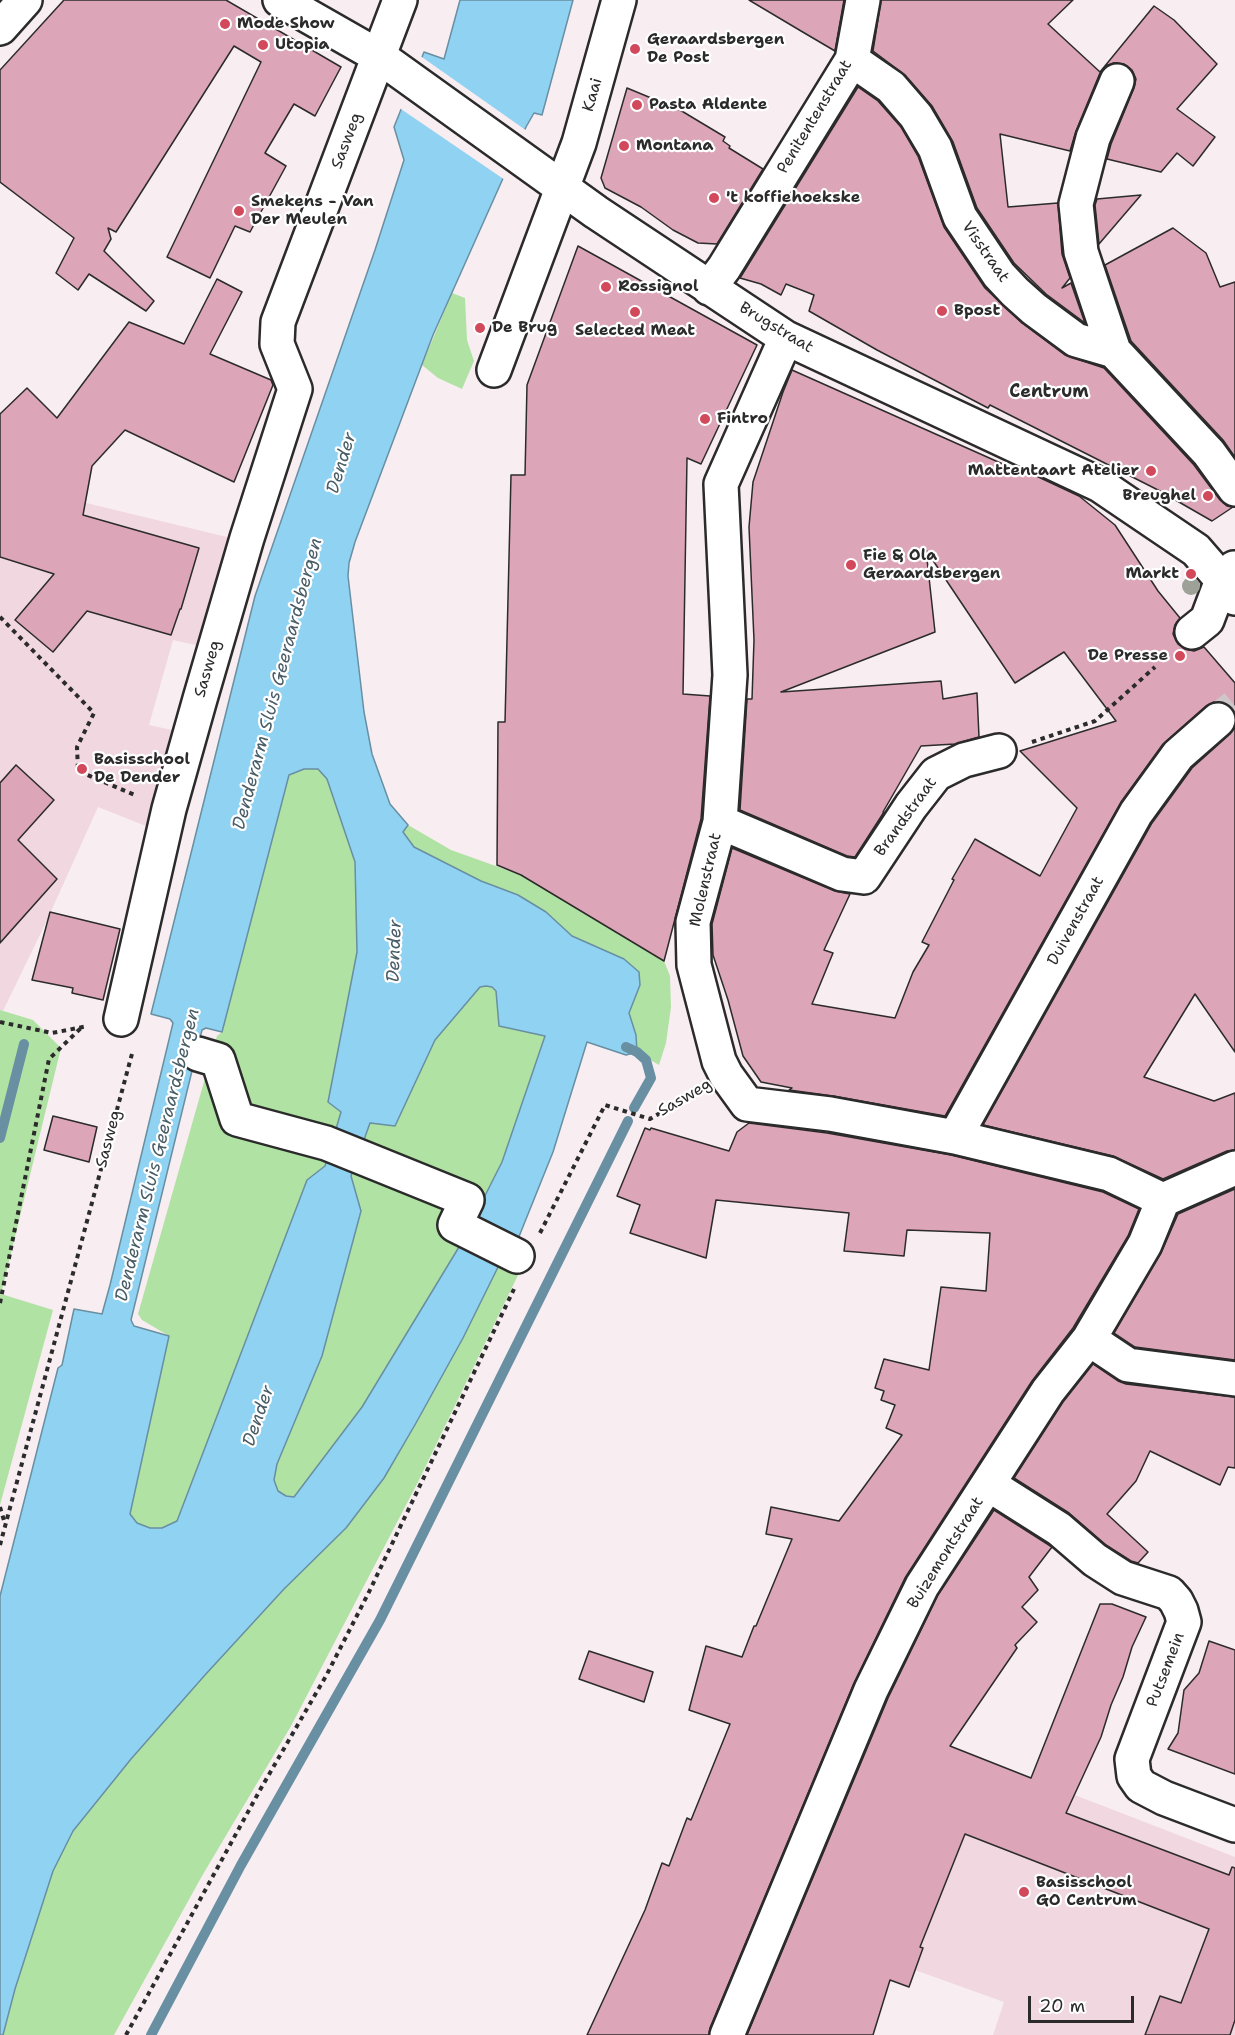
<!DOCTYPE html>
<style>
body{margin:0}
#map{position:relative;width:1235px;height:2035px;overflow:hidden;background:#f8edf1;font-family:"Shantell Sans",sans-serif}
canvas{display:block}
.scale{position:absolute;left:1028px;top:1996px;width:106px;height:27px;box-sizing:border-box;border:3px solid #2b2b2b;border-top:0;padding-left:8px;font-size:18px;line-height:21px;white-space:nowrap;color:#2b2b2b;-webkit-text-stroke:4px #fff;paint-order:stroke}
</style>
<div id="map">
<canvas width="1235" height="2035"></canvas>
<div class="scale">20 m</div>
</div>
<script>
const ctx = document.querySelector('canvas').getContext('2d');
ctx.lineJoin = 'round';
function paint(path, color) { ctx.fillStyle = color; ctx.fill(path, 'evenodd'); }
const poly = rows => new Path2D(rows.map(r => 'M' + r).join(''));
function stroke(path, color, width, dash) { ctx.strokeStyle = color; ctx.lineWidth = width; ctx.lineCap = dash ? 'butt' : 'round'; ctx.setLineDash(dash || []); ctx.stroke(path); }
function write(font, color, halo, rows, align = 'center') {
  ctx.font = font + ' "Shantell Sans",sans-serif'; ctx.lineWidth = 4.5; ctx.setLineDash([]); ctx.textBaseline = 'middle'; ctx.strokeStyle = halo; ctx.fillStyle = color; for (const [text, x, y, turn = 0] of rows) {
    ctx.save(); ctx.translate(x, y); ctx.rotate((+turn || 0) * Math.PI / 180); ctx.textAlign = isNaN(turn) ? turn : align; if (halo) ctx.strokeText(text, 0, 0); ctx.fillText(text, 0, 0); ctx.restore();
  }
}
const built = poly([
 [0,487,49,494,235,539,200,646,173,640,149,725,176,731,146,826,98,807,48,918,3,1011,0,1010],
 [881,1720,1235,1857,1235,2035,993,2035,1004,2002,798,1928]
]);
const green = poly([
 [452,293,465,298,467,340,474,361,462,389,438,378,422,365],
 [304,769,318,769,327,779,355,862,357,952,328,1102,341,1112,325,1166,307,1180,177,1521,162,1528,150,1528,137,1523,130,1514,169,1336,142,1320,138,1314,217,1036,222,1032,289,775],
 [408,825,451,850,521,875,664,961,670,976,671,1007,666,1043,659,1065,637,1052,636,1035,629,1013,640,985,624,959,572,936,546,912,518,895,481,881,414,847,403,832],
 [486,986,492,987,545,1035,502,1162,459,1247,362,1407,294,1497,286,1496,278,1491,274,1480,277,1464,361,1211,351,1176,370,1123,395,1126,435,1040,480,987],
 [0,1010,33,1020,61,1048,1,1294,53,1310,0,1505],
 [502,1259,520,1271,418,1482,291,1726,202,1876,114,2035,3,2035,15,1989,53,1871,73,1831,131,1759,205,1675,284,1589,346,1528,384,1478,416,1423,463,1338]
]);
const water = poly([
 [460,0,573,0,542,115,534,113,526,127,433,335,355,542,349,563,348,576,364,712,372,754,390,804,408,825,403,832,414,847,481,881,518,895,546,912,572,936,624,959,639,972,640,985,629,1013,636,1035,637,1052,626,1055,587,1042,553,1152,516,1244,502,1259,463,1338,416,1423,384,1478,346,1528,284,1589,205,1675,131,1759,73,1831,53,1871,15,1989,3,2035,0,2035,0,1596,58,1368,62,1365,74,1309,102,1314,110,1285,173,1023,170,1019,151,1014,255,596,375,250,404,160,394,127,424,52,444,59,460,0],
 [304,769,318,769,327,779,355,862,357,952,328,1102,341,1112,325,1166,307,1180,177,1521,162,1528,150,1528,137,1523,130,1514,169,1336,134,1326,131,1320,202,1030,206,1028,222,1032,289,775,304,769],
 [486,986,492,987,496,991,499,1026,545,1036,502,1162,459,1247,362,1407,294,1497,286,1496,278,1491,274,1480,277,1464,322,1356,361,1211,351,1176,370,1123,395,1126,435,1040,480,987,486,986]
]);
const pier = poly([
 [419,55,527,131,505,180,398,107]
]);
const stream = poly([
 [626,1047,637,1052,646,1060,651,1078,634,1108],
 [0,1138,24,1044],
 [151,2035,241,1865,380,1620,628,1121]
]);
const building = poly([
 [64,0,226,0,341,67,315,116,294,104,265,153,286,166,250,232,235,226,210,278,167,257,261,62,234,46,116,232,108,228,111,239,104,251,154,301,146,311,89,274,78,290,56,273,74,238,0,182,0,70,64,0],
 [749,0,844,0,835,51,801,31,749,0],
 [881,0,1073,0,1048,24,1100,72,1154,6,1174,20,1217,64,1177,109,1215,137,1193,166,1177,153,1161,172,1107,159,1111,144,1134,88,1136,79,1132,70,1124,64,1114,63,1105,66,1100,73,1076,131,1070,151,1000,134,1008,207,1058,203,1062,254,1070,278,1062,288,1071,283,1085,323,1046,294,1014,263,977,208,953,142,932,106,905,75,873,51,881,0],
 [858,87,878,101,901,127,918,156,944,227,985,288,1022,323,1065,355,1104,368,1194,465,1220,500,1227,506,1233,507,1212,521,1158,490,990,405,988,408,877,350,809,311,814,295,786,284,781,295,761,284,740,278,858,87],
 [627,88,680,110,725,137,723,141,730,146,729,148,763,169,717,244,698,243,673,230,641,207,605,188,601,178,627,88],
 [1141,195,1099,244,1095,205,1097,199,1141,195],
 [1173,228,1206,253,1220,287,1235,282,1235,457,1223,440,1131,341,1105,265,1173,228],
 [578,246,757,345,701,464,687,458,683,694,710,696,701,819,664,961,521,875,497,865,498,722,505,722,511,475,525,475,527,385,578,246],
 [217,279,242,292,210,354,271,380,273,385,234,482,125,430,92,466,83,515,199,548,181,609,180,609,171,635,87,611,53,652,15,620,54,574,0,557,0,414,27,388,57,418,129,322,184,344,217,279],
 [792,370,1014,469,1015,466,1079,496,1115,525,1158,591,1180,618,1175,625,1173,634,1178,644,1185,649,1194,651,1204,647,1235,683,1235,713,1232,707,1223,702,1214,702,1206,706,1163,744,1121,802,945,1116,833,1096,789,1090,792,1088,761,1082,743,1056,728,1000,713,955,712,924,732,848,835,891,850,894,824,950,833,953,812,1004,895,1018,913,972,929,945,922,942,954,880,952,879,975,839,1040,876,1077,808,1020,751,1116,721,1064,652,1015,683,926,550,935,632,781,692,941,681,943,699,977,693,979,737,955,744,921,746,883,812,884,812,855,857,847,856,740,810,747,699,752,699,754,640,749,527,753,482,783,392,792,370],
 [1235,727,1235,1052,1195,994,1144,1077,1214,1101,1235,1093,1235,1150,1227,1151,1163,1179,1113,1156,983,1125,1152,823,1192,768,1230,734,1235,727],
 [16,765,54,800,18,840,57,879,0,943,0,783,16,765],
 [50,912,120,929,103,1000,72,993,73,988,32,980,50,912],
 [53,1116,97,1127,89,1162,44,1150,53,1116],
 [749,1123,827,1133,951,1155,1103,1192,1139,1209,1128,1236,1073,1328,1032,1381,905,1578,854,1683,710,2028,709,2035,587,2035,645,1910,662,1863,669,1866,687,1818,691,1820,730,1724,689,1710,706,1646,742,1657,754,1626,756,1626,792,1539,766,1534,771,1507,839,1521,902,1435,886,1428,895,1405,881,1400,884,1391,875,1388,884,1359,929,1370,941,1287,986,1291,990,1233,907,1230,904,1256,844,1251,849,1213,716,1200,706,1258,630,1233,640,1205,617,1196,645,1128,650,1130,651,1128,729,1151,737,1132,749,1123],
 [1235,1189,1235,1360,1135,1347,1114,1333,1161,1253,1178,1214,1235,1189],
 [1093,1364,1118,1381,1126,1384,1235,1397,1235,1468,1228,1467,1220,1485,1150,1451,1136,1481,1107,1514,1148,1552,1138,1563,1131,1561,1106,1545,1069,1513,1014,1478,1063,1402,1093,1364],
 [994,1510,1052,1547,1029,1577,1038,1590,1022,1607,1037,1622,1015,1645,1017,1648,950,1746,1031,1778,1100,1604,1112,1604,1146,1617,1132,1647,1123,1677,1111,1705,1101,1737,1066,1813,1229,1875,1232,1867,1235,1868,1235,2020,1230,2035,1145,2035,1160,1996,1181,2003,1209,1929,965,1834,920,1947,923,1948,909,1987,890,1980,873,2035,747,2035,888,1698,938,1595,994,1510],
 [1209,1641,1235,1650,1235,1774,1168,1749,1178,1733,1184,1690,1199,1673,1209,1641],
 [589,1651,653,1672,644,1702,579,1679,589,1651]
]);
const minorTunnel = poly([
 [1218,720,1235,706]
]);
const path = poly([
 [0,617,94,713,77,747,78,771,137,796],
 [1032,742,1095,721,1155,667],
 [0,1022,52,1033,88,1026],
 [540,1233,605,1105,650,1119,696,1092],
 [0,1303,49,1059,81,1028],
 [0,1507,5,1524],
 [0,1545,133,1050],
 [126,2035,260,1790,326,1676,369,1592,514,1289]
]);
const minor = poly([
 [280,0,380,57,596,212,786,338,1100,485,1196,550,1222,580,1235,598],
 [0,28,25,0],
 [852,60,891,87,916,116,935,148,960,217,999,275,1015,292,1034,309,1076,340,1114,351,1209,453,1235,489],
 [709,288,724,268,852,60,863,0],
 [786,338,721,484,730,675,720,822,693,922,694,965,719,1061,726,1075,747,1104,830,1114,955,1137,1109,1174,1163,1200],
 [1114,351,1081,252,1076,204,1093,138,1117,81],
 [494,370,579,143,619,0],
 [1192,632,1207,620,1222,580,1234,568],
 [720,822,842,874,864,877,911,806,936,774,964,760,999,751],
 [121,1019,169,809,200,699,247,538,295,389,277,344,278,322,400,0],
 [198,1054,218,1060,237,1119,326,1143,467,1200,455,1225,517,1256],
 [955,1137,1136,813,1178,755,1218,720],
 [1089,1339,1128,1365,1235,1379],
 [988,1484,1059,1529,1095,1560,1123,1578,1169,1593,1176,1601,1181,1611,1184,1622,1132,1759,1134,1776,1141,1786,1164,1798,1235,1825],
 [727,2035,871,1690,922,1586,1048,1391,1089,1339,1145,1244,1163,1200,1235,1168]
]);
const trees = [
 [1191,586]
];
const markers = [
 [225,24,6,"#d1495b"],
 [263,45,6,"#d1495b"],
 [635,49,6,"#d1495b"],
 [637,105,6,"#d1495b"],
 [624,146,6,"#d1495b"],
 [714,198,6,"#d1495b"],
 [239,211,6,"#d1495b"],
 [606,287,6,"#d1495b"],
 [942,311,6,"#d1495b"],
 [635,312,6,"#d1495b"],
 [480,328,6,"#d1495b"],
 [705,419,6,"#d1495b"],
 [1151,471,6,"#d1495b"],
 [1208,496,6,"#d1495b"],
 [851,565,6,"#d1495b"],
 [1191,574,6,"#d1495b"],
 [1180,656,6,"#d1495b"],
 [82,769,6,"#d1495b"],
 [1024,1892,6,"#d1495b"]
];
const poiNames = [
 ["Mode Show",237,24],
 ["Geraardsbergen",647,40],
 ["De Post",647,58],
 ["Utopia",275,45],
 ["Pasta Aldente",649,105],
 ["Montana",636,146],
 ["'t koffiehoekske",726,198],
 ["Smekens - Van",251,202],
 ["Der Meulen",251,220],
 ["Rossignol",618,287],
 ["Bpost",954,311],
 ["De Brug",492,328],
 ["Selected Meat",635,331,"center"],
 ["Fintro",717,419],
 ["Mattentaart Atelier",1139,471,"right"],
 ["Breughel",1196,496,"right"],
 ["Fie & Ola",863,556],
 ["Geraardsbergen",863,574],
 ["Markt",1179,574,"right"],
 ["De Presse",1168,656,"right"],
 ["Basisschool",94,760],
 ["De Dender",94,778],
 ["Basisschool",1036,1883],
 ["GO Centrum",1036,1901]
];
const streetNames = [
 ["Kaai",593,95,-74],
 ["Penitentenstraat",815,117,-59],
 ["Sasweg",347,141,-69],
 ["Visstraat",985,252,55],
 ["Brugstraat",776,328,31],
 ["Sasweg",208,669,-74],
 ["Brandstraat",906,817,-54],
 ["Molenstraat",706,880,-77],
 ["Duivenstraat",1076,921,-61],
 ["Sasweg",685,1098,-30],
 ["Sasweg",109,1139,-75],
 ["Buizemontstraat",946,1553,-58],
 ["Putsemein",1166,1670,-69]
];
const neighbourhoodNames = [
 ["Centrum",1049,392]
];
const waterNames = [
 ["Dender",342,463,-73],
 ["Denderarm Sluis Geeraardsbergen",278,684,-75],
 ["Dender",395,951,-88],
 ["Denderarm Sluis Geeraardsbergen",158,1155,-76],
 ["Dender",259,1416,-71]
];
paint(built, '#f0d7e0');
paint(green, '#b0e2a3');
paint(water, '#90d2f2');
stroke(water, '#688fa2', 1.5);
paint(pier, '#f8edf1');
stroke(stream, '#688fa2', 10);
paint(building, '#dda5b8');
stroke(building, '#2b2b2b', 1.5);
stroke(minorTunnel, '#cfc6c9', 33, [33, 16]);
stroke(minor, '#2b2b2b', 38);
stroke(path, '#2b2b2b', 4, [4.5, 4.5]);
stroke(minor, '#fff', 33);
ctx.fillStyle = '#9da198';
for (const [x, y] of trees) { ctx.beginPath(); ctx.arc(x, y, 9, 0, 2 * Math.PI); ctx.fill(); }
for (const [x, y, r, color] of markers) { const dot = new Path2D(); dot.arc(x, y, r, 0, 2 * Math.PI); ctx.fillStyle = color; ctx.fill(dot); stroke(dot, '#fff', 2); }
write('bold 16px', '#2b2b2b', '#fff', poiNames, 'left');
write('16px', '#2b2b2b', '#fff', streetNames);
write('bold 18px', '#2b2b2b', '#fff', neighbourhoodNames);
write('italic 18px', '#495d67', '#fff', waterNames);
</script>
